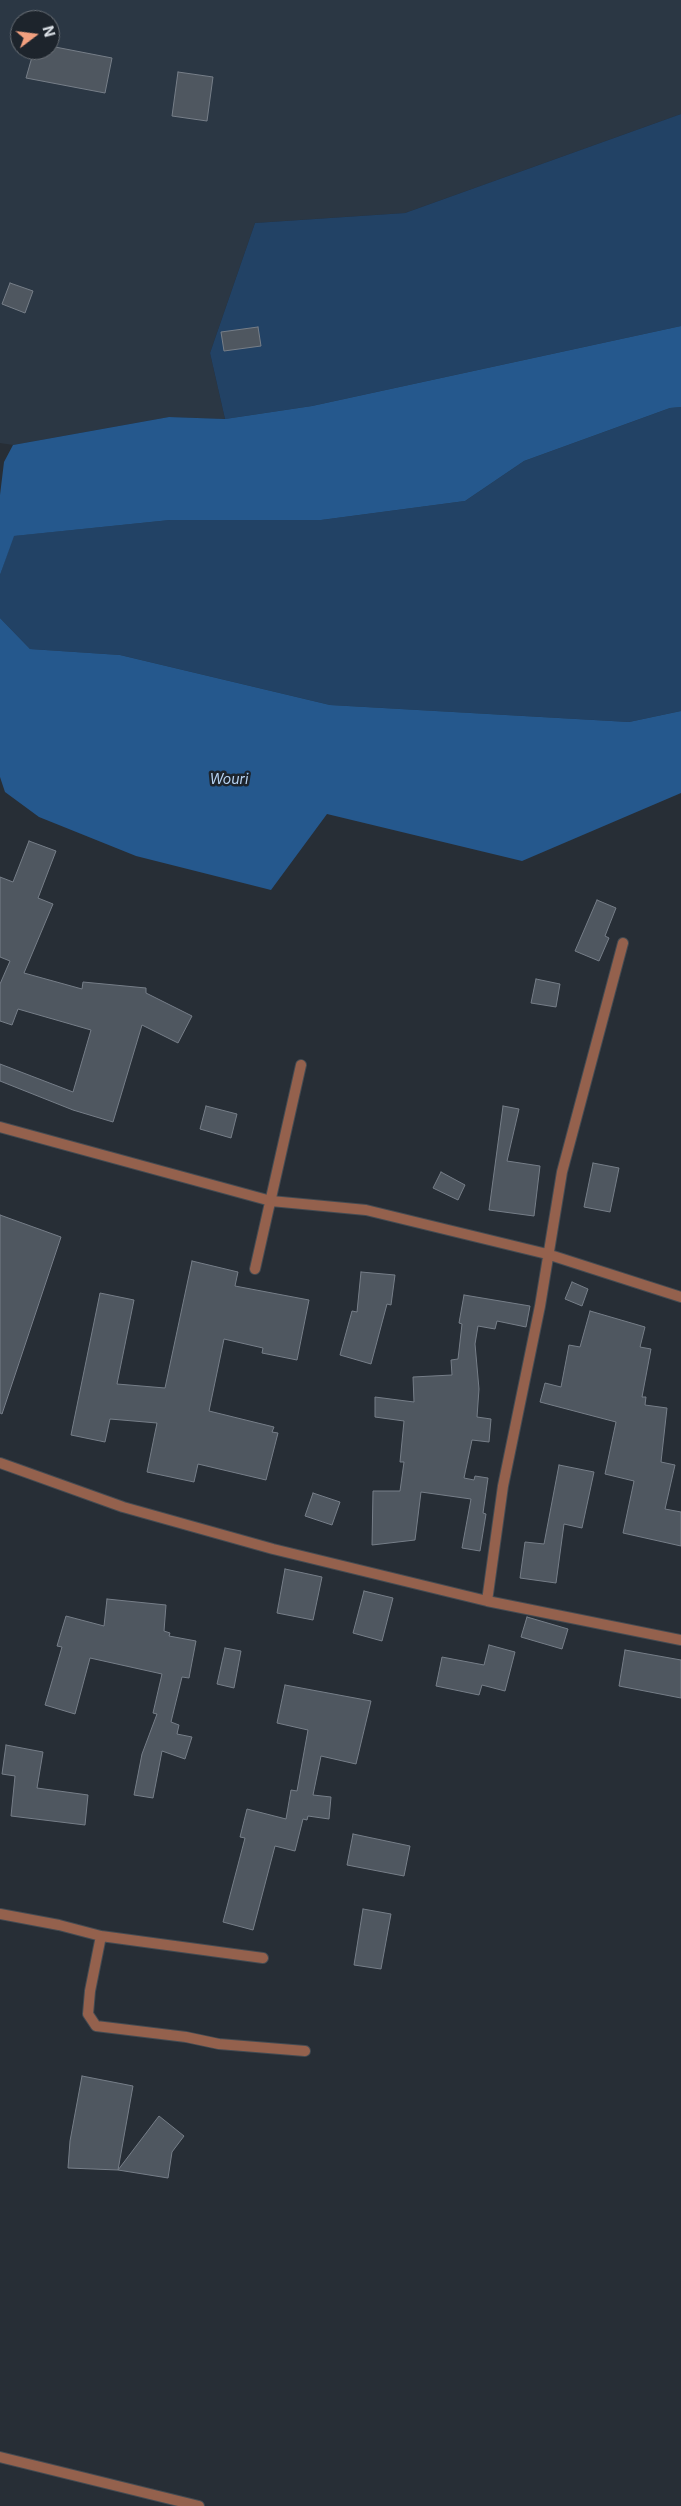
<!DOCTYPE html>
<style>
body{margin:0}
#map{position:relative;width:681px;height:2506px;overflow:hidden;background:#272e36;font-family:Inter,sans-serif}
canvas{display:block}
.north{position:absolute;left:10px;top:10px;width:50px;height:50px;box-sizing:border-box;background:#1d242c;border:1px solid #6a7077;border-radius:50%;rotate:75deg;font-size:14px;font-weight:700;line-height:20px;text-align:center;color:#dde2e8}
.north::after{content:'';display:block;margin:auto;width:18px;height:22px;background:#f2a07f;clip-path:polygon(50% 0,100% 100%,50% 72%,0 100%)}
</style>
<div id="map">
<canvas width="681" height="2506"></canvas>
<div class="north">N</div>
</div>
<script>
const ctx = document.querySelector('canvas').getContext('2d');
ctx.lineJoin = 'round';
function paint(path, color) { ctx.fillStyle = color; ctx.fill(path, 'evenodd'); }
const poly = rows => new Path2D(rows.map(r => 'M' + r).join(''));
function stroke(path, color, width, dash) { ctx.strokeStyle = color; ctx.lineWidth = width; ctx.lineCap = dash ? 'butt' : 'round'; ctx.setLineDash(dash || []); ctx.stroke(path); }
function write(font, color, halo, rows, align = 'center') {
  ctx.font = font + ' Inter,sans-serif'; ctx.lineWidth = 5; ctx.setLineDash([]); ctx.textBaseline = 'middle'; ctx.strokeStyle = halo; ctx.fillStyle = color; for (const [text, x, y, turn = 0] of rows) {
    ctx.save(); ctx.translate(x, y); ctx.rotate((+turn || 0) * Math.PI / 180); ctx.textAlign = isNaN(turn) ? turn : align; if (halo) ctx.strokeText(text, 0, 0); ctx.fillText(text, 0, 0); ctx.restore();
  }
}
const built = poly([
 [0,0,681,0,681,114,405,213,255,223,210,353,225,419,169,417,13,445,0,443],
 [20,20,50,20,50,50,20,50]
]);
const green = poly([
 [681,114,681,326,312,406,225,419,210,353,255,223,405,213],
 [681,407,681,711,629,722,330,705,120,655,30,649,0,618,0,575,13,536,170,520,321,520,465,501,524,461,670,408]
]);
const water = poly([
 [681,326,681,407,670,408,524,461,465,501,321,520,170,520,14,536,0,575,0,495,4,462,13,445,169,417,225,419,312,406],
 [0,618,30,649,120,655,330,705,629,722,681,711,681,793,522,861,327,814,271,890,136,856,39,817,5,792,0,777]
]);
const building = poly([
 [50,46,112,58,105,93,26,78,34,50,50,50,50,46],
 [178,72,213,77,207,121,172,116,178,72],
 [10,283,33,291,25,313,2,304,10,283],
 [258,327,261,346,224,351,221,332,258,327],
 [29,841,56,851,38,898,53,904,24,973,82,989,83,982,146,988,146,993,192,1016,178,1043,142,1025,113,1122,73,1110,0,1081,0,1064,73,1092,91,1030,18,1009,12,1025,0,1021,0,984,10,961,0,957,0,877,13,882,29,841],
 [597,900,616,908,605,936,609,938,599,961,575,951,597,900],
 [536,979,560,984,556,1007,531,1003,536,979],
 [206,1106,237,1114,231,1138,200,1129,206,1106],
 [503,1106,519,1109,507,1161,540,1166,534,1216,489,1210,503,1106],
 [593,1163,619,1168,610,1212,584,1207,593,1163],
 [441,1172,465,1185,458,1200,433,1188,441,1172],
 [0,1215,61,1237,2,1414,0,1413,0,1215],
 [192,1261,238,1272,235,1286,309,1300,297,1360,262,1353,263,1348,224,1339,209,1411,274,1427,272,1432,278,1433,266,1480,198,1464,194,1482,147,1472,157,1423,110,1419,105,1442,71,1435,100,1293,134,1300,117,1384,165,1388,192,1261],
 [361,1272,395,1275,391,1305,387,1304,371,1364,340,1355,352,1311,357,1312,361,1272],
 [572,1282,588,1289,582,1306,565,1299,572,1282],
 [464,1295,530,1306,526,1327,497,1321,495,1329,478,1326,475,1344,479,1389,477,1417,491,1419,489,1442,472,1440,464,1478,474,1480,475,1476,488,1478,483,1513,486,1514,480,1551,462,1548,471,1499,421,1492,415,1540,372,1545,373,1491,400,1491,404,1462,400,1462,404,1421,375,1417,375,1397,414,1402,413,1377,452,1375,451,1360,458,1359,462,1324,459,1323,464,1295],
 [590,1311,645,1327,640,1347,651,1349,642,1397,646,1397,645,1405,667,1408,661,1462,675,1465,665,1509,681,1512,681,1546,623,1533,634,1481,605,1474,616,1422,540,1402,545,1383,561,1387,569,1345,580,1347,590,1311],
 [559,1465,594,1472,582,1528,564,1524,556,1583,520,1578,525,1542,544,1544,559,1465],
 [313,1493,340,1502,332,1525,305,1516,313,1493],
 [285,1569,322,1577,313,1620,277,1613,285,1569],
 [364,1591,393,1598,382,1641,353,1633,364,1591],
 [107,1599,166,1605,164,1631,170,1633,169,1636,196,1641,189,1678,182,1677,171,1722,179,1725,177,1734,192,1737,185,1759,162,1751,153,1798,134,1795,142,1754,157,1714,153,1713,162,1674,90,1658,75,1714,45,1705,62,1647,57,1646,66,1616,104,1626,107,1599],
 [527,1617,568,1629,562,1649,521,1637,527,1617],
 [489,1645,515,1652,505,1691,482,1685,479,1695,436,1686,442,1657,484,1665,489,1645],
 [225,1648,241,1651,234,1688,217,1684,225,1648],
 [625,1650,681,1660,681,1698,619,1686,625,1650],
 [285,1685,371,1701,356,1764,321,1756,313,1795,331,1797,329,1819,308,1816,307,1820,303,1819,295,1851,275,1846,253,1930,223,1922,245,1838,240,1837,247,1809,286,1819,291,1790,297,1791,308,1730,277,1723,285,1685],
 [6,1745,43,1752,37,1788,88,1795,85,1825,11,1816,15,1776,2,1774,6,1745],
 [353,1834,410,1846,404,1876,347,1865,353,1834],
 [363,1909,391,1914,381,1969,354,1965,363,1909],
 [82,2076,133,2086,118,2170,159,2116,184,2136,172,2152,168,2178,118,2170,68,2168,70,2141,82,2076]
]);
const street = poly([
 [0,1127,271,1201,366,1210,547,1254,681,1297],
 [255,1269,301,1065],
 [0,1463,123,1507,273,1549,487,1601,681,1640],
 [487,1601,503,1486,540,1306,562,1172,623,943],
 [0,1914,59,1925,101,1936,263,1958],
 [101,1936,90,1991,88,2014,96,2026,186,2037,219,2044,305,2051],
 [0,2457,199,2506]
]);
const waterNames = [
 ["Wouri",229,780]
];
paint(built, '#2b3744');
paint(green, '#224265');
paint(water, '#25588d');
paint(building, '#4f5760');
stroke(building, '#767e88', 1);
stroke(street, '#444b52', 12);
stroke(street, '#94614d', 10);
write('italic 14px', '#b6d2f1', '#1d242c', waterNames);
</script>
